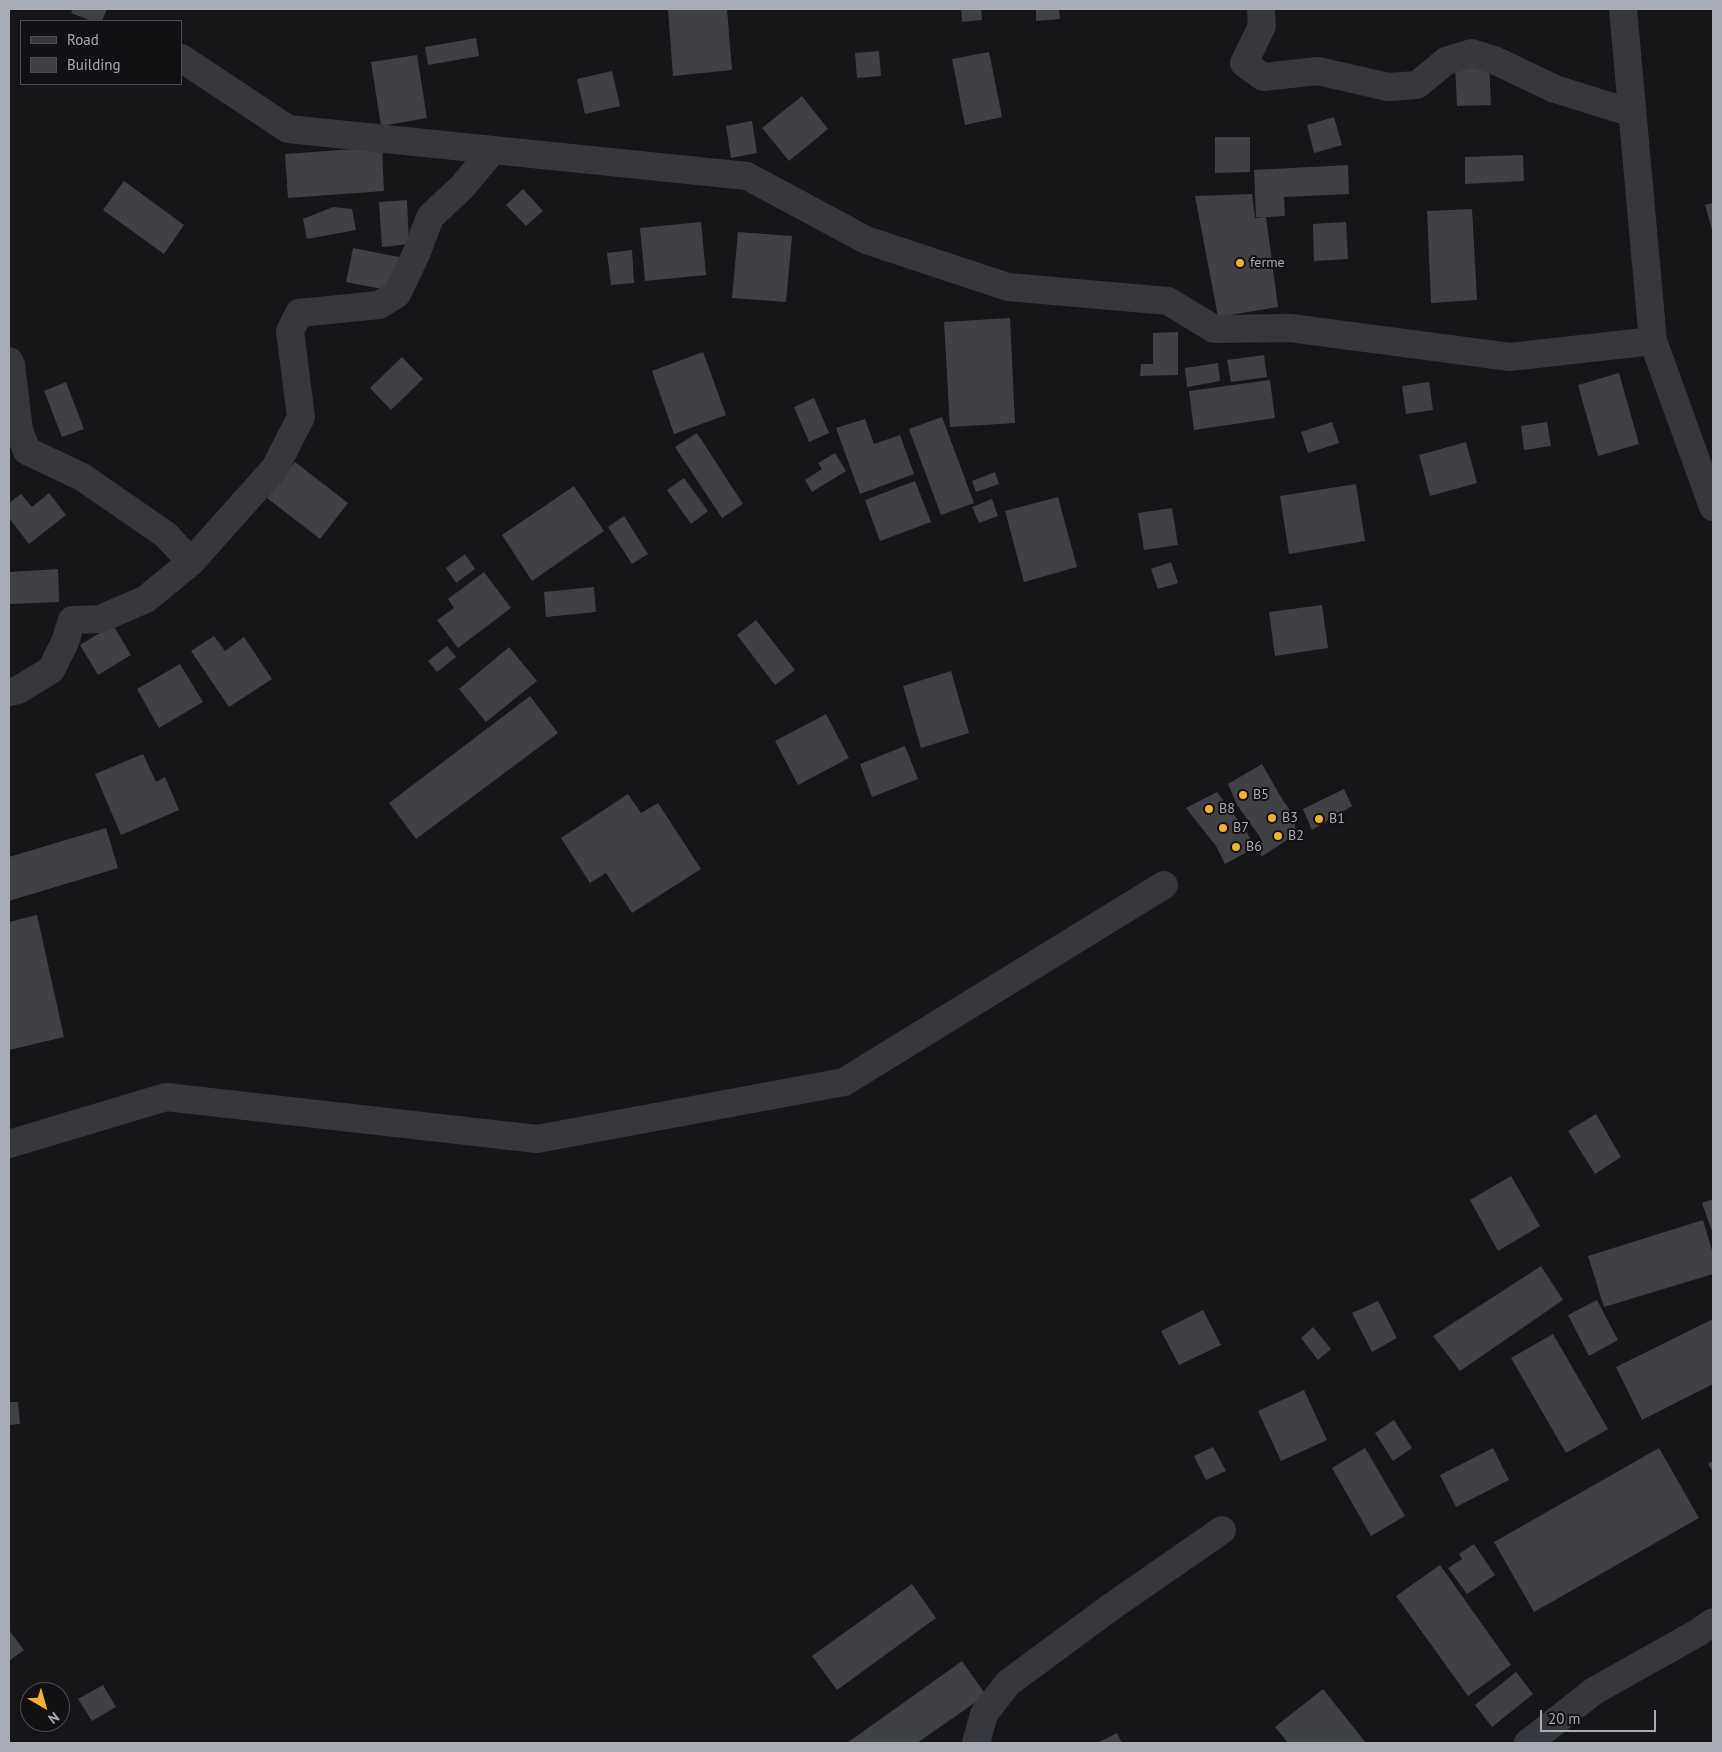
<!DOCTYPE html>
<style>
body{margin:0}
#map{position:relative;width:1722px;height:1752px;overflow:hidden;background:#161618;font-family:"PT Sans",sans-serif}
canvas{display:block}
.frame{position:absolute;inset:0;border:10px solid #a8adb8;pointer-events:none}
.legend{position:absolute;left:20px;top:20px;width:162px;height:65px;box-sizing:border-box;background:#111113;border:1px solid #4d4f55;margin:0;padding:6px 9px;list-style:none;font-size:15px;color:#a8adb8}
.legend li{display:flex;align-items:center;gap:10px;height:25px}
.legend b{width:25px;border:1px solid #4d4f55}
.north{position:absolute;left:20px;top:1682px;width:50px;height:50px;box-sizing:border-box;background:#111113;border:1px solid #4d4f55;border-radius:50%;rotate:142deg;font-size:14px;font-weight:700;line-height:20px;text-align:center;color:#a8adb8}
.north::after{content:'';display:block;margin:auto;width:18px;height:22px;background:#f2b134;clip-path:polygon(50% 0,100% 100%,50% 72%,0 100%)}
.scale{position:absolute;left:1540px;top:1710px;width:116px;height:22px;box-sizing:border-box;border:2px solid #a8adb8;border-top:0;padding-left:6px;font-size:15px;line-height:18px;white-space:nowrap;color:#a8adb8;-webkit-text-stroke:4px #111113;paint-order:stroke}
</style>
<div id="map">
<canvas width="1722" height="1752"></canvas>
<div class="frame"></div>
<ul class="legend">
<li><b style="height:6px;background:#37383d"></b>Road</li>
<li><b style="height:14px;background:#404145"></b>Building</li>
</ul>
<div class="north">N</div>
<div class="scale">20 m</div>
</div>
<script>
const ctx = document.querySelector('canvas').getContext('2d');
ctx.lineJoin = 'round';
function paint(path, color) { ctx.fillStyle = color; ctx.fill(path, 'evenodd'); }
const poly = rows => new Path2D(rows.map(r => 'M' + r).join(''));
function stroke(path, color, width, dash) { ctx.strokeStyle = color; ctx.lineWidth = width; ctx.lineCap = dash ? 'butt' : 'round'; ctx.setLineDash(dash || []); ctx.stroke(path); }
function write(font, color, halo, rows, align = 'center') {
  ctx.font = font + ' "PT Sans",sans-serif'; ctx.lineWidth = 4; ctx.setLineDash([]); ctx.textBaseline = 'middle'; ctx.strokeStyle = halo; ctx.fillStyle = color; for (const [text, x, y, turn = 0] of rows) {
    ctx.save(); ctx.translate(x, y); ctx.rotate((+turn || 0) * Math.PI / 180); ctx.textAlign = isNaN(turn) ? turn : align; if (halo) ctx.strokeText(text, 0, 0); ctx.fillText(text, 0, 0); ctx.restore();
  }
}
const building = poly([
 [73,9,107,9,102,21,92,21,71,13],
 [668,9,727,9,732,70,673,76],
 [961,9,981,9,982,20,962,22],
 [1036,9,1059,9,1060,19,1036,21],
 [476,38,479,56,428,65,425,47],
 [879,51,881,76,857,78,855,53],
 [989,52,1002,117,965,125,952,59],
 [417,55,427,118,381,126,371,62],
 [1489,63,1491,105,1457,106,1455,65],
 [612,71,620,106,585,114,577,79],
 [802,96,828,129,789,161,762,128],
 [1334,117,1342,145,1314,153,1307,125],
 [752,121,757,153,731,158,726,126],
 [1215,137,1250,137,1250,172,1215,173],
 [382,147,384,191,288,198,285,154],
 [1523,155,1524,181,1465,184,1465,157],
 [1348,165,1349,194,1284,197,1285,216,1266,217,1278,307,1218,317,1195,196,1252,194,1255,218,1264,217,1256,217,1254,170],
 [124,181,184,225,164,254,103,210],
 [523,189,543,211,526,226,506,205],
 [407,200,409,244,382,247,379,202],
 [1713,203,1713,233,1705,205],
 [333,207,352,209,356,230,307,239,303,219],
 [1472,209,1477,300,1431,303,1427,211],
 [701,222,706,275,645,281,640,228],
 [1346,222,1348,259,1314,261,1313,224],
 [738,232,792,236,786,302,732,298],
 [353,248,399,257,392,291,346,282],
 [632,250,634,283,611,285,607,253],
 [1010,318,1015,423,950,427,944,322],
 [1178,332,1178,375,1140,376,1141,364,1153,364,1153,333],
 [703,352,726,415,674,434,652,371],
 [1264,355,1267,377,1231,382,1227,360],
 [402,357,423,379,391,410,370,388],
 [1218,363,1220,381,1187,387,1185,368],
 [1619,373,1639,444,1598,456,1578,385],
 [1270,380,1275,418,1194,430,1189,391],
 [66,382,84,429,62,437,44,391],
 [1429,382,1433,410,1406,414,1402,386],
 [814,398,829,433,809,442,794,407],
 [942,417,974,503,941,515,909,429],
 [865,419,874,444,900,435,914,474,860,494,836,428],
 [1332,422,1339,443,1308,453,1301,432],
 [1547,422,1551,446,1524,450,1521,426],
 [697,433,743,504,722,518,675,447],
 [1466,442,1477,483,1430,496,1419,455],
 [835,453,846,471,812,492,805,480,822,469,818,463],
 [295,462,348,503,320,539,267,498],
 [995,472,999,484,976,492,972,481],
 [684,478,708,511,691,524,667,490],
 [915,481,931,522,880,541,865,500],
 [1356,484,1365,541,1289,554,1280,496],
 [574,486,604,531,532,581,502,535],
 [49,493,66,515,29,544,9,518,9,503,21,494,32,507],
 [1058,497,1077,567,1024,582,1005,511],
 [992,499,998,516,979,523,972,507],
 [1172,508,1178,545,1144,550,1138,513],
 [624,516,648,554,632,564,608,527],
 [465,554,475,569,456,583,446,568],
 [1171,562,1178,583,1158,589,1151,569],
 [58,569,59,602,9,604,9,572],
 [484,572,511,608,458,648,437,620,454,608,448,599],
 [594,587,596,612,546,617,544,592],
 [1322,605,1328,648,1275,656,1269,612],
 [756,620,795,670,775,685,737,635],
 [113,625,131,655,98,675,80,645],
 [214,636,225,651,244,637,272,679,229,707,191,651],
 [447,646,456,657,437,672,428,661],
 [509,647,537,681,486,722,459,689],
 [180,664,203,702,159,728,137,689],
 [951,671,969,733,921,748,903,686],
 [530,696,558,733,416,839,389,803],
 [826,714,849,758,798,785,775,741],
 [905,746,918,779,872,797,860,764],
 [143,754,156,782,165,777,179,810,121,835,95,774],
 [1262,764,1282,799,1294,816,1296,834,1261,857,1260,837,1237,805,1228,784],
 [1344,789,1352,806,1312,830,1303,809],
 [1217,792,1246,831,1255,848,1225,864,1216,846,1186,808],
 [628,794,641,813,658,803,701,869,632,913,606,873,590,883,561,838],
 [106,828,118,868,9,901,9,857],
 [37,915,64,1037,9,1050,9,922],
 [1596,1114,1621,1157,1595,1174,1568,1131],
 [1511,1176,1540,1226,1498,1251,1470,1200],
 [1713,1199,1713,1234,1702,1203],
 [1703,1220,1713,1254,1713,1274,1604,1307,1588,1256],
 [1541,1266,1563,1300,1460,1371,1433,1336],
 [1597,1300,1618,1340,1589,1356,1568,1315],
 [1378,1301,1397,1338,1372,1352,1352,1313],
 [1203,1310,1221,1345,1179,1365,1161,1331],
 [1713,1319,1713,1384,1642,1420,1616,1367],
 [1313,1327,1331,1349,1318,1360,1301,1338],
 [1553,1334,1608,1429,1566,1453,1511,1358],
 [1304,1390,1327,1440,1281,1461,1258,1411],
 [9,1402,18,1402,20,1424,9,1425],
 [1394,1420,1412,1448,1393,1461,1375,1433],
 [1213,1447,1226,1471,1206,1480,1194,1456],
 [1365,1448,1405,1516,1371,1536,1332,1468],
 [1493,1448,1509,1480,1456,1507,1440,1475],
 [1659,1448,1699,1518,1534,1612,1494,1542],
 [1713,1461,1713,1472,1708,1464],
 [1474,1544,1495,1575,1467,1594,1448,1568,1462,1559,1459,1554],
 [1440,1565,1511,1665,1468,1696,1396,1596],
 [912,1584,936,1618,837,1690,812,1656],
 [9,1630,24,1650,9,1661],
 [962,1661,986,1695,917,1743,847,1743],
 [1516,1672,1533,1694,1492,1727,1475,1705],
 [103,1685,116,1707,92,1721,78,1699],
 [1323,1689,1366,1743,1288,1743,1275,1727],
 [1117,1733,1122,1743,1097,1743]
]);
const minor = poly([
 [1261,9,1262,26,1244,63,1263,77,1318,71,1388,87,1417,85,1446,61,1472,53,1494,60,1555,89,1632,113],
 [1623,9,1653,341,1713,507],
 [181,58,288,129,747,176,866,240,1008,287,1168,301,1214,329,1290,328,1510,357,1653,341],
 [9,361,11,365,19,430,27,451,82,477,166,535,191,562],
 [9,692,18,690,51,670,65,642,72,620,100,619,146,599,191,562,275,468,301,417,290,331,299,313,379,305,397,294,417,252,430,217,462,187,493,150],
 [9,1144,166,1097,537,1139,844,1082,1164,885],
 [976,1743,984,1714,1008,1683,1111,1607,1222,1530],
 [1528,1743,1594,1691,1699,1632,1713,1622]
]);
const markers = [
 [1240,263,5,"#f2b134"],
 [1243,795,5,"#f2b134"],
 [1209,809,5,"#f2b134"],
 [1272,818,5,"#f2b134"],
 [1319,819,5,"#f2b134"],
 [1223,828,5,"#f2b134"],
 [1278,836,5,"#f2b134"],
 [1236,847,5,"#f2b134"]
];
const poiNames = [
 ["ferme",1250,263],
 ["B5",1253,795],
 ["B8",1219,809],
 ["B3",1282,818],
 ["B1",1329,819],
 ["B7",1233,828],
 ["B2",1288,836],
 ["B6",1246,847]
];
paint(building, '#404145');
stroke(minor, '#37383d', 28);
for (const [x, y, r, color] of markers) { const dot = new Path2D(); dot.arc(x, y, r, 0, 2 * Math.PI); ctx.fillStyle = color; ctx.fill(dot); stroke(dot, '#111113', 2); }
write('14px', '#a8adb8', '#111113', poiNames, 'left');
</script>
